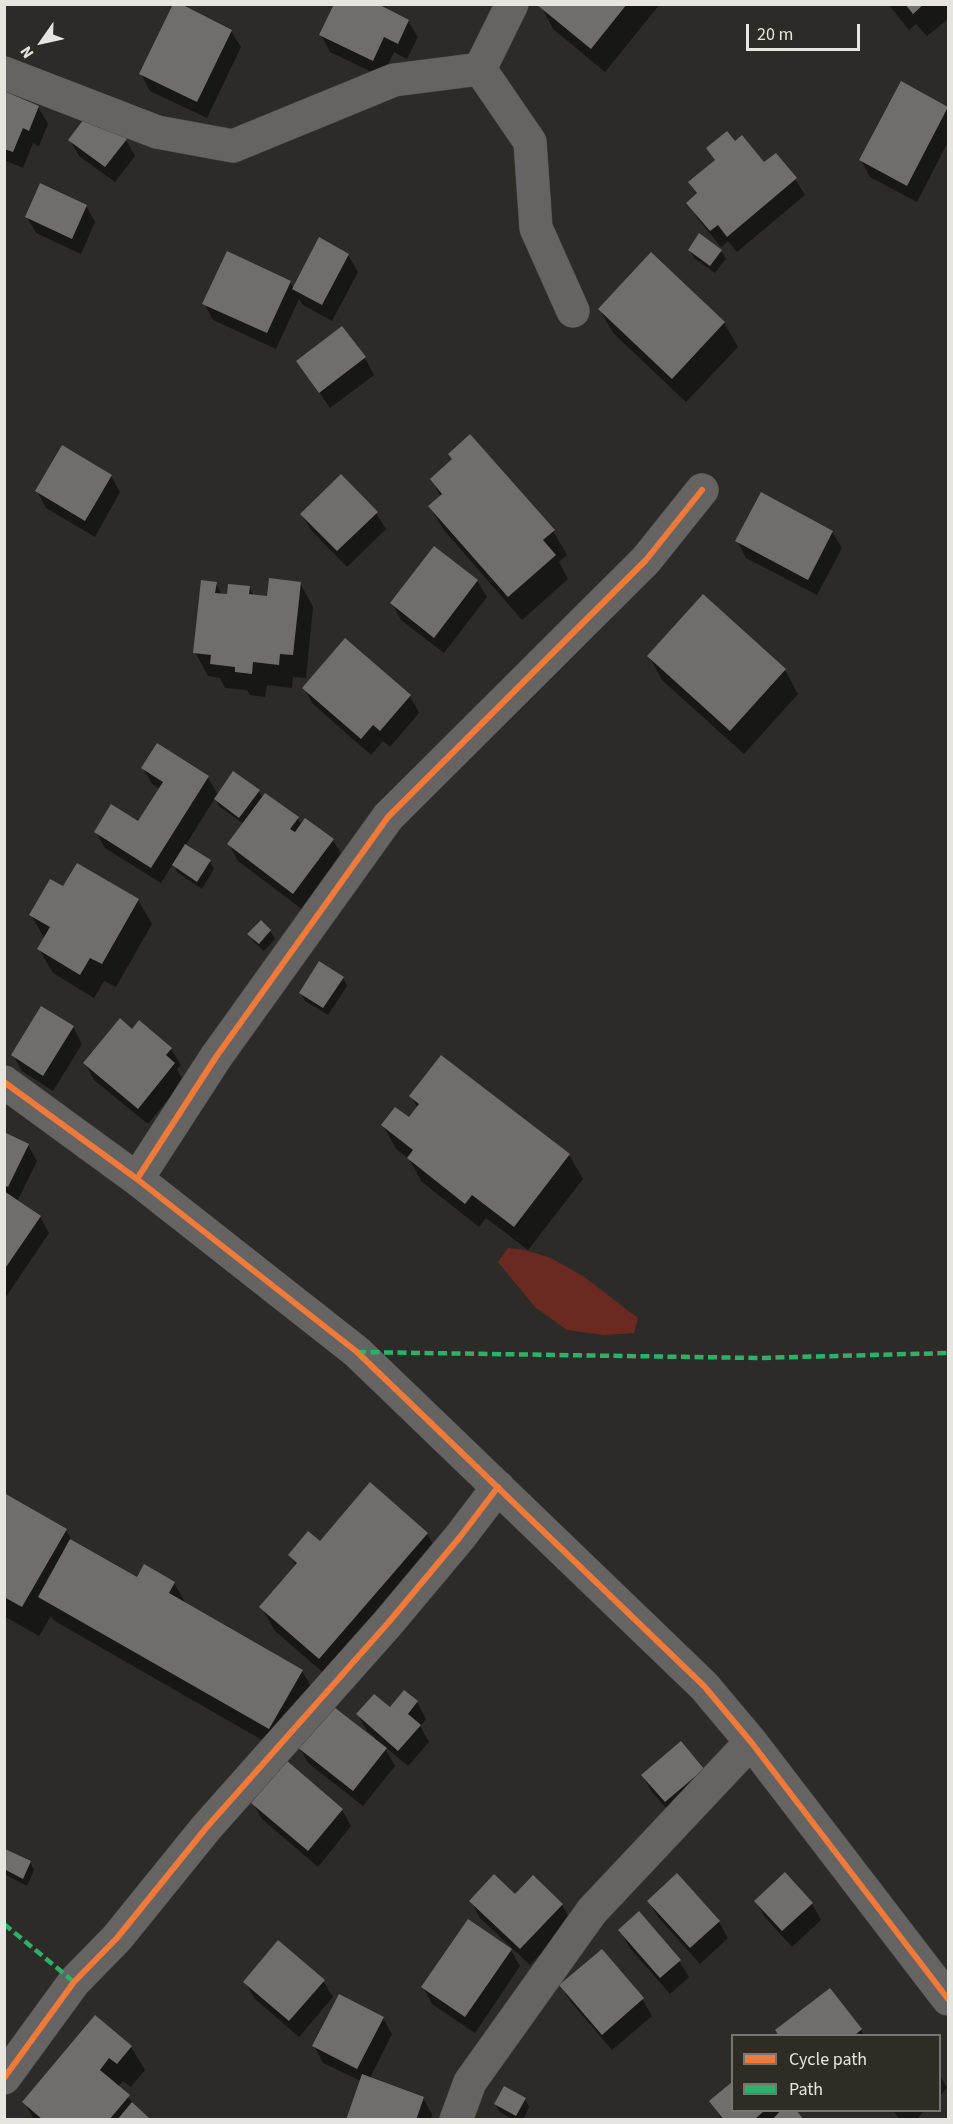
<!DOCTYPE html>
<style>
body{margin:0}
#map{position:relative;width:953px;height:2124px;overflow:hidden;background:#2c2b27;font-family:"Source Sans 3",sans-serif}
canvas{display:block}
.frame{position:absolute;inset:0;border:6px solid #e6e5e0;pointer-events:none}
.legend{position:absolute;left:731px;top:2034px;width:210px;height:78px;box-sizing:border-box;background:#2e2c25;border:2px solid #787670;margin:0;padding:8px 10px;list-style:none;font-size:18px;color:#e6e5e0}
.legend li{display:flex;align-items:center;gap:12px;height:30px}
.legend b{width:30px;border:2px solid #787670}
.north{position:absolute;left:12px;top:12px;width:60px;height:60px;-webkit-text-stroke:4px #2e2c25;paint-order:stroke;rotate:236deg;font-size:16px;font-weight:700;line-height:24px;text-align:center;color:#e6e5e0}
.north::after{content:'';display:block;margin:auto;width:21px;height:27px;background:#e6e5e0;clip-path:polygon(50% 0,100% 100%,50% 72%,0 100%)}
.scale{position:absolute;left:746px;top:24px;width:114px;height:27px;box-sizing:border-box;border:3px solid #e6e5e0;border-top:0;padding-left:8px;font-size:18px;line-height:21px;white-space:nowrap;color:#e6e5e0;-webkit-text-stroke:4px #2e2c25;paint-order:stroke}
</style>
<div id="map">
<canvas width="953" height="2124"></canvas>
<div class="frame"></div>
<ul class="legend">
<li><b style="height:8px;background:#f17a3a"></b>Cycle path</li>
<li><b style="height:8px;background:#2db169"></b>Path</li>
</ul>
<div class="north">N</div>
<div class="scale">20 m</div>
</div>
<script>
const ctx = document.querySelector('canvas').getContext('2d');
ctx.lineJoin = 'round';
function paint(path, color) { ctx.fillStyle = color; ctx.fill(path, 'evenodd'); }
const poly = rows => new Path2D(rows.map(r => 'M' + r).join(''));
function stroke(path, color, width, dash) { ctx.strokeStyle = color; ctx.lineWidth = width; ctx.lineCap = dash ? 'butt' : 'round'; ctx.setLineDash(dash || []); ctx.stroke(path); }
const green = poly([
 [508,1248,525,1250,551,1258,583,1276,638,1318,634,1333,603,1335,567,1330,535,1307,498,1262]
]);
const shadow = poly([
 [540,4,660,4,605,72,553,29],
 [888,4,948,4,948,22,947,20,927,36,916,24,909,30],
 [408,21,418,37,407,59,394,52,382,77,330,52,321,35],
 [231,31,241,47,207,118,150,91,141,74],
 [902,83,948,109,948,142,917,202,870,177,861,160],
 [4,93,38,107,48,124,39,146,33,143,23,168,4,160],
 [70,140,126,140,135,156,115,182,79,156],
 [735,143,764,164,795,179,805,195,737,252,728,241,721,247,698,219,688,203,697,195,690,183,716,161,708,148],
 [86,206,95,222,81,254,36,233,27,217],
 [320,240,348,255,358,272,332,321,303,305,299,299,276,349,213,320,204,303,290,282,294,289],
 [690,250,721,251,726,259,715,273,694,258],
 [600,310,724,323,738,347,686,402,613,333],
 [341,328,365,358,374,375,330,408,298,361],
 [111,476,120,492,95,537,46,508,37,491],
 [432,480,553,531,567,555,559,562,568,579,522,620,444,530,430,507,441,497],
 [376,513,386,529,347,567,311,530,301,514],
 [832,532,842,548,817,595,746,558,737,541],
 [477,581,487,597,444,653,401,620,392,603],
 [300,583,313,607,306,678,293,677,292,688,267,685,265,697,250,695,247,690,225,688,220,678,208,676,195,652,216,584,222,595,228,596,249,587,254,596,268,598],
 [649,656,785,670,798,694,744,754,662,680],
 [304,688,410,696,419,713,390,747,383,741,371,755,313,704],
 [158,745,208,778,218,795,258,791,263,798,297,818,302,825,306,820,333,840,343,857,303,910,238,861,229,844,244,824,220,807,215,798,185,846,210,861,214,869,202,889,178,873,173,864,161,883,105,848,96,832,139,823,160,789,152,784,143,768],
 [64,888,138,900,152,924,116,987,104,981,94,998,53,973,39,949,45,939,31,915],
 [261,922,270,931,275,939,264,951,254,942,249,934],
 [343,978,347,986,328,1015,305,1001,301,993],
 [73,1027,82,1044,53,1091,22,1071,13,1055],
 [132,1031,171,1049,181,1065,177,1069,183,1081,148,1124,94,1080,85,1063],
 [411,1096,569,1155,583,1179,528,1250,486,1218,479,1227,422,1182,409,1159,396,1149,383,1125,409,1119,418,1108],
 [4,1133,28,1145,37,1161,17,1202,40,1217,49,1233,4,1300],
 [4,1494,66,1530,73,1543,137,1579,174,1583,186,1604,302,1671,316,1695,283,1752,53,1620,51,1616,39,1636,4,1616],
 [427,1534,440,1557,334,1682,275,1631,261,1607,296,1566,290,1555,320,1543],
 [417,1702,426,1719,420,1726,429,1742,408,1766,383,1745,395,1766,363,1806,308,1763,299,1747,373,1740,375,1737,367,1731,358,1715],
 [703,1770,675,1818,652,1792,643,1776],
 [253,1803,342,1810,351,1826,318,1867,262,1819],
 [6,1851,30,1862,34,1870,27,1886,4,1874],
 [515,1896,562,1905,571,1921,530,1965,480,1918,471,1901],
 [649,1901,719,1922,728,1938,700,1964,658,1917],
 [756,1901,812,1904,821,1920,792,1947,765,1917],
 [620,1930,679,1961,689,1977,670,1994,629,1947],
 [511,1950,520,1966,475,2033,432,2004,423,1987],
 [323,1981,333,1997,299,2037,254,1998,245,1982],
 [561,1986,642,1999,652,2016,612,2050,571,2002],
 [95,2017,131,2047,145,2070,131,2087,123,2081,118,2087,149,2120,34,2120,24,2102],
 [383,2018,392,2034,370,2078,423,2098,432,2114,431,2120,347,2120,361,2081,323,2063,314,2046],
 [861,2030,864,2036,780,2036],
 [940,2075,947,2088,940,2096],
 [732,2084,732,2110,794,2110,802,2120,722,2120,711,2101],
 [525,2099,529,2107,523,2120,514,2120,500,2112,495,2104],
 [892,2110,925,2110,916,2120,901,2120]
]);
const building = poly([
 [173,4,181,4,232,30,197,102,139,74],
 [334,4,378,4,409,20,398,44,384,37,373,61,319,35],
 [536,4,627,4,591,49],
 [905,4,924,4,913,14],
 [901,81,948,107,907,186,859,160],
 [4,91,39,106,29,131,23,128,13,152,4,149],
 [90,111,127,139,105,167,68,140],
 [727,131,735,141,742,135,764,162,776,153,797,178,727,237,718,225,710,231,686,203,697,193,688,182,715,160,706,148],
 [40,183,87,205,72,239,25,217],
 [699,233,722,250,710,266,688,250],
 [319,237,349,254,322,305,292,289],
 [227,251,291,281,267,333,202,304],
 [651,252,725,322,672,379,598,309],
 [342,326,366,357,319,393,296,361],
 [470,434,555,530,543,540,556,555,508,597,428,506,442,494,430,479,452,459,448,454],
 [62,445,112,475,85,521,35,491],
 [341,474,378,512,337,551,300,514],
 [761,492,833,531,808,580,735,541],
 [434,546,478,580,434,638,390,603],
 [269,578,301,582,293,655,280,654,279,665,253,662,252,674,235,672,235,667,210,664,211,655,193,653,201,580,217,582,215,593,227,594,228,584,250,586,249,594,267,596],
 [703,594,786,669,730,731,647,656],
 [345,638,411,695,380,731,373,725,361,739,302,688],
 [157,743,209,776,151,868,94,832,111,804,138,821,163,782,141,768],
 [233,771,260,790,239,818,214,799],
 [265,793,299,817,290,829,295,832,305,818,334,839,293,894,227,844],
 [185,844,211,860,197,882,172,865],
 [77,863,139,899,102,964,90,958,80,975,37,949,50,927,29,915,50,879,63,886],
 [261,920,271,930,259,944,247,934],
 [319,961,344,977,323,1008,299,993],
 [41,1006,74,1026,43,1076,11,1055],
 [120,1018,132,1029,139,1020,172,1048,166,1055,175,1063,138,1109,83,1063],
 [441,1055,570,1154,514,1227,472,1195,465,1204,407,1158,413,1150,381,1125,395,1107,409,1117,419,1104,409,1096],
 [4,1132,29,1144,8,1187,4,1185],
 [4,1191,41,1216,4,1270],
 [370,1482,428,1533,319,1659,259,1607,297,1563,288,1555,308,1531,320,1541],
 [4,1493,67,1529,22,1607,4,1597],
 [70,1539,137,1577,144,1564,175,1582,169,1593,303,1670,269,1729,38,1597],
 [404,1690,418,1701,408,1714,421,1725,398,1751,356,1714,374,1694,390,1707],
 [330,1704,387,1748,353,1791,297,1747],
 [681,1741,704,1769,665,1802,641,1775],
 [286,1760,343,1809,308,1851,251,1803],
 [5,1849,31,1861,23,1879,4,1869],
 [785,1872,813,1903,782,1931,754,1901],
 [677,1873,720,1921,690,1948,647,1901],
 [494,1874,515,1894,533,1875,563,1904,520,1949,469,1901],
 [639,1911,681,1960,660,1978,618,1930],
 [468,1919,512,1949,465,2017,421,1987],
 [278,1940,325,1980,289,2021,243,1982],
 [602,1949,644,1998,602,2035,559,1985],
 [830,1988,862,2029,854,2036,779,2036,775,2030],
 [339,1994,384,2017,357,2069,312,2046],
 [95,2015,132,2046,117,2064,109,2058,100,2070,130,2095,109,2120,43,2120,22,2102],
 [362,2074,424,2097,416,2120,346,2120],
 [732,2082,732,2110,765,2110,754,2120,724,2120,709,2101],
 [504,2086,526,2098,516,2116,494,2104],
 [132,2102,151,2120,117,2120],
 [781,2110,796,2110,804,2120,772,2120]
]);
const minor = poly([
 [512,4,480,69,530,142,536,228,573,311],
 [4,73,157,132,233,146,394,80,480,69],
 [4,1082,137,1179,357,1352,704,1686,751,1742,948,1999],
 [137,1179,216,1057,388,817,646,560,702,490],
 [4,2078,74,1982,117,1938,206,1828,388,1623,460,1537,498,1487],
 [456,2120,470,2082,592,1911,751,1742]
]);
const quiet = poly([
 [357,1352,759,1358,948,1353],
 [4,1924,74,1982]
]);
const cycleway = poly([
 [4,1082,137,1179,357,1352,704,1686,751,1742,948,1999],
 [137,1179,216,1057,388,817,646,560,702,490],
 [4,2078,74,1982,117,1938,206,1828,388,1623,460,1537,498,1487]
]);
paint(green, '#6a2a21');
paint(shadow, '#0007');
paint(building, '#6f6e6b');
stroke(minor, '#464642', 34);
stroke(minor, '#656462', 33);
stroke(quiet, '#2db169', 4.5, [9, 4.5]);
stroke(cycleway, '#f17a3a', 6);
</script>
